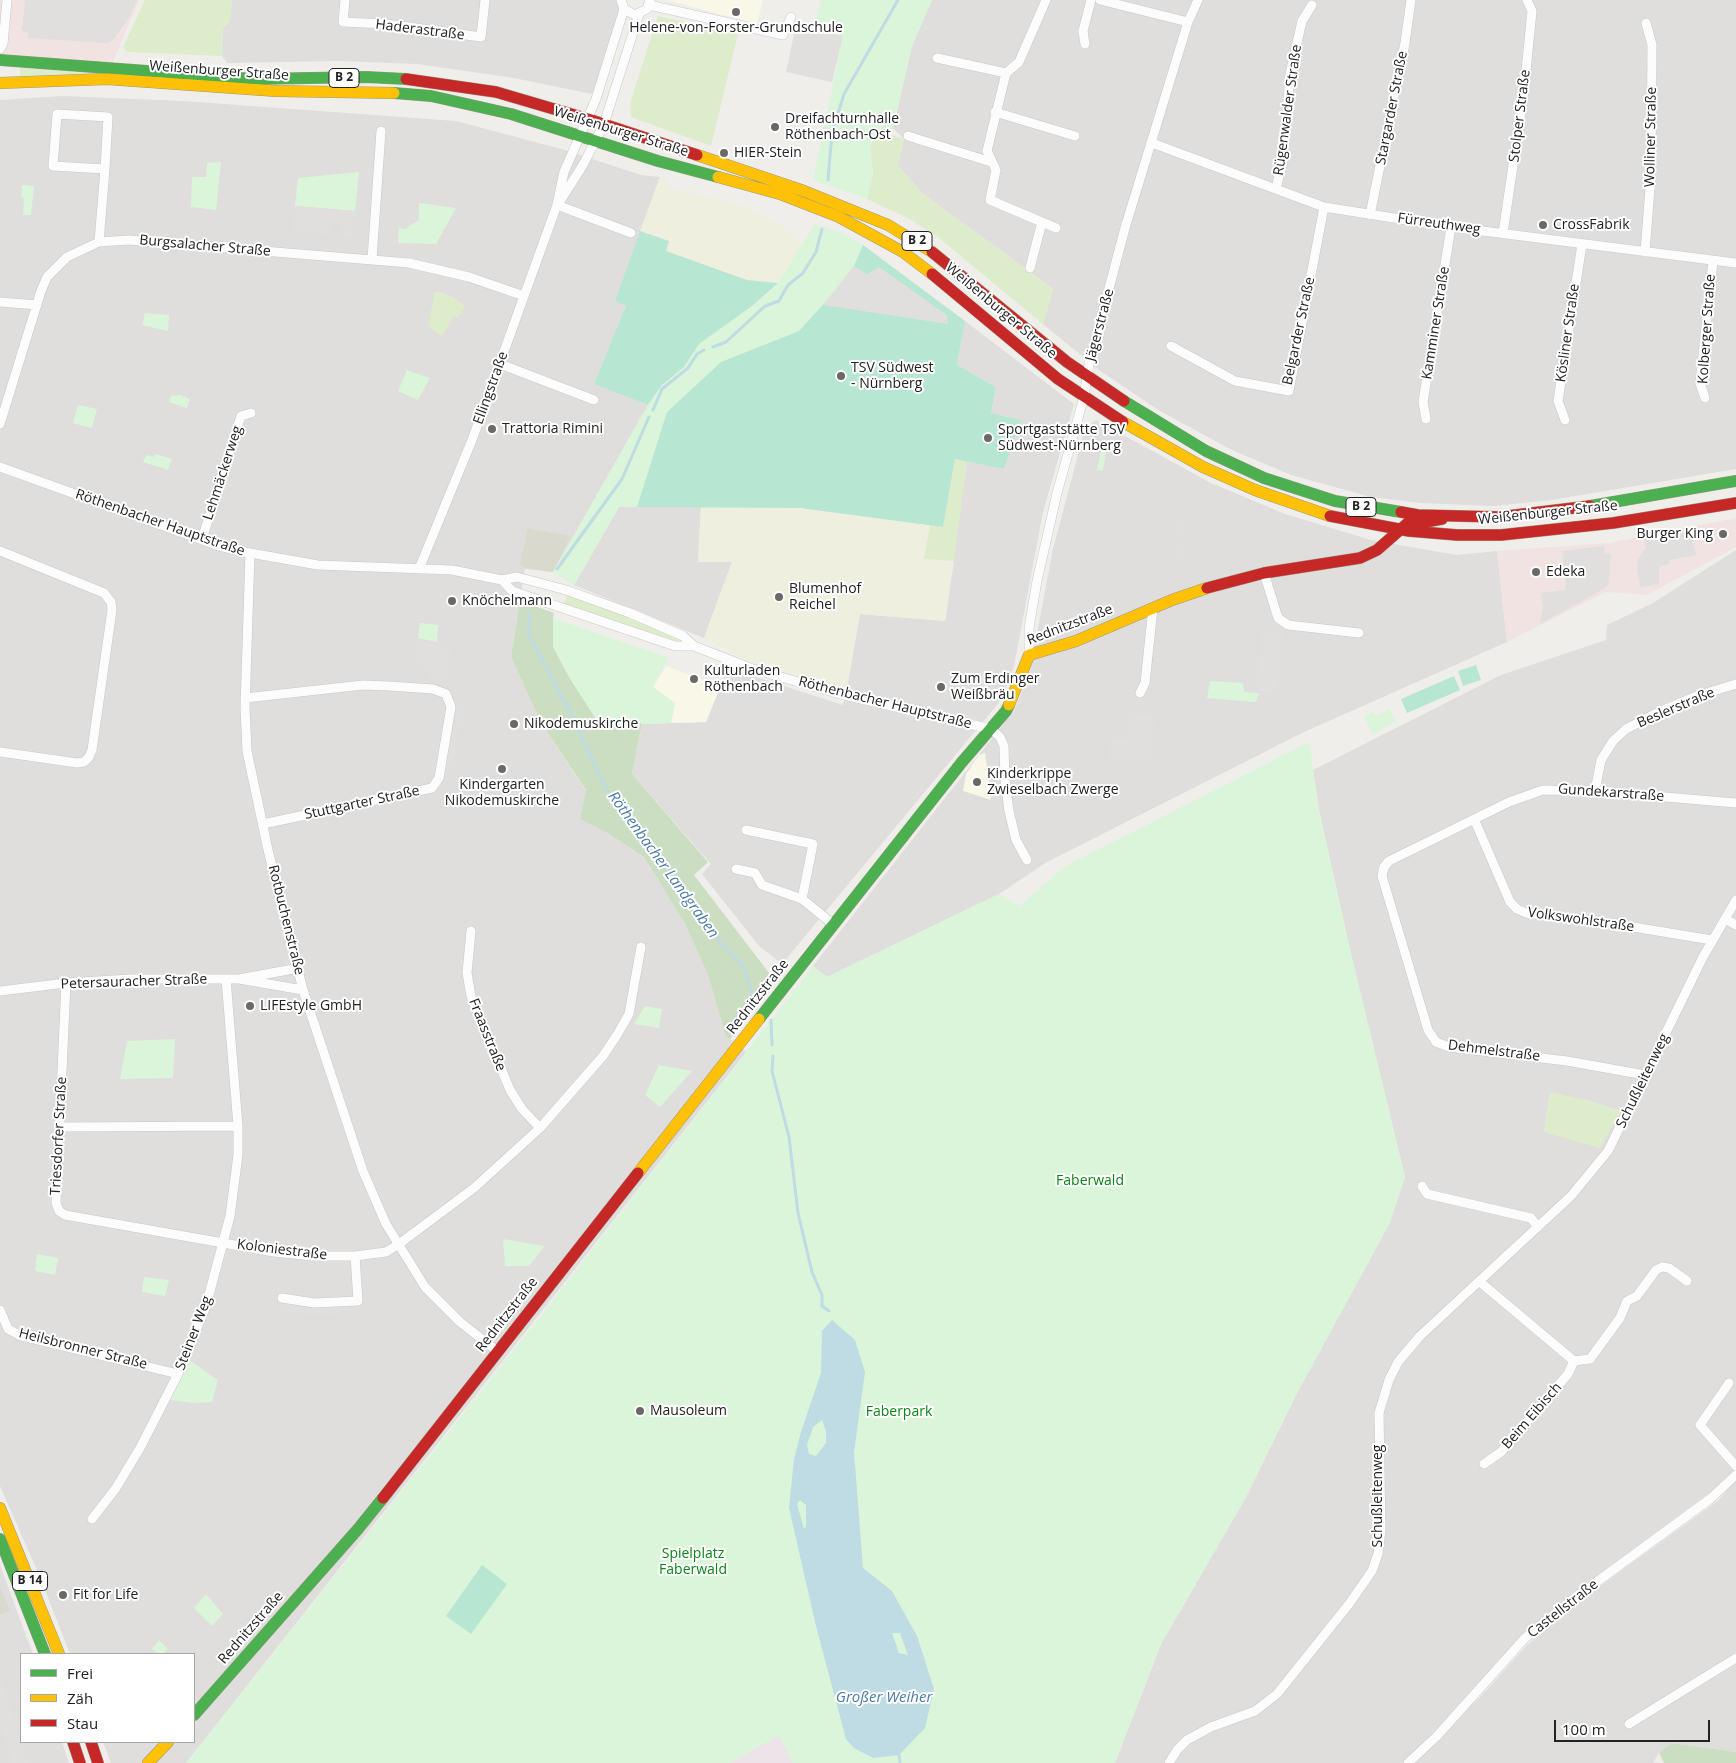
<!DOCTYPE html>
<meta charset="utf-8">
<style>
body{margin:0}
#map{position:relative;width:1736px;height:1763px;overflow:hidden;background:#f0eeeb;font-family:"Open Sans",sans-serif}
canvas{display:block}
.legend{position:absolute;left:20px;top:1653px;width:175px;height:90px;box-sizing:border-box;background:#fff;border:1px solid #a7a7a7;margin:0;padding:6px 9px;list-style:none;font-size:15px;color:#222}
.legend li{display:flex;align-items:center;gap:10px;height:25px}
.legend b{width:25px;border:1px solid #a7a7a7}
.scale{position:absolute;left:1554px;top:1720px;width:156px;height:22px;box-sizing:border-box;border:2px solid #222;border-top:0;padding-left:6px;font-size:15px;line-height:18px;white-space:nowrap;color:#222;-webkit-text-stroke:4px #fff;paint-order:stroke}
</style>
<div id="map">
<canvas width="1736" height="1763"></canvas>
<ul class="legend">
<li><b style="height:6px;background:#4caf50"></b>Frei</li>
<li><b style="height:6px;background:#ffc107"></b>Zäh</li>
<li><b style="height:6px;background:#c62828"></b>Stau</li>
</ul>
<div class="scale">100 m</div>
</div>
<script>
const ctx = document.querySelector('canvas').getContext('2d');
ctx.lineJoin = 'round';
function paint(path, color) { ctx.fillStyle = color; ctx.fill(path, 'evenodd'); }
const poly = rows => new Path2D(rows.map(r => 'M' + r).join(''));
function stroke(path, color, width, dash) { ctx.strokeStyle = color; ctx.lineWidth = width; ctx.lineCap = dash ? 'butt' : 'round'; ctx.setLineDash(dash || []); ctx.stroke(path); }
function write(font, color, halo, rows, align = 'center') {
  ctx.font = font + ' "Open Sans",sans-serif'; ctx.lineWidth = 4; ctx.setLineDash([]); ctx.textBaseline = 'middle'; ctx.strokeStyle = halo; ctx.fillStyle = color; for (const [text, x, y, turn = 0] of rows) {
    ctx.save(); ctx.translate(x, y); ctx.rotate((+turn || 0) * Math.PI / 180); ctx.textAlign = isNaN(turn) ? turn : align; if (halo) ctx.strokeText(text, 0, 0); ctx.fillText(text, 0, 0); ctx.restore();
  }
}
const residential = poly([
 [232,0,624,0,592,94,514,78,417,64,338,61,227,63,222,56,223,28,230,21],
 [932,0,1736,0,1736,469,1552,500,1493,506,1420,503,1371,497,1291,475,1232,450,1160,411,1099,370,1043,324,1053,289,922,193,898,166,904,139,893,128,912,46],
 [63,96,184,101,456,121,565,150,641,175,660,177,615,301,626,306,624,310,594,384,648,405,553,572,525,569,511,657,541,723,586,791,580,819,609,834,644,857,685,924,708,975,725,1034,746,1052,186,1763,111,1763,103,1742,194,1742,194,1654,70,1654,40,1577,0,1486,0,100],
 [965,321,1074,404,1043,512,1014,666,1001,700,782,964,759,946,702,874,711,864,632,774,642,724,706,722,728,668,843,705,860,614,945,621,967,461,1004,469,1020,420,991,413,996,387,957,365],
 [1096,420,1211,483,1285,514,1371,540,1457,555,1497,551,1507,642,1304,732,1047,862,999,894,827,977,813,966,1015,709,1030,670,1053,549,1085,428],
 [619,507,701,507,698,562,732,562,704,638,574,585],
 [1736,550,1736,1468,1713,1490,1561,1603,1516,1641,1473,1705,1526,1646,1571,1607,1719,1500,1736,1479,1736,1752,1671,1743,1659,1753,1653,1763,1115,1763,1161,1644,1245,1499,1296,1395,1389,1223,1405,1177,1351,954,1319,810,1313,770,1501,675,1606,640,1607,625,1653,603],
 [1550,1093,1586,1100,1621,1111,1544,1132],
 [0,1565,33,1654,21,1654,21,1742,62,1742,69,1763,0,1763]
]);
const commercial = poly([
 [0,0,139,0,113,62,0,55],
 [1736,518,1736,547,1647,595,1606,592,1507,642,1497,551,1609,543]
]);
const industrial = poly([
 [780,1734,793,1763,730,1763]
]);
const education = poly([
 [667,0,763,0,757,24],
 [666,666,720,687,706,722,671,723,675,703,653,687],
 [985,753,991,800,963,791,966,774,979,755]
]);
const construction = poly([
 [528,528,570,536,553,572,525,568,520,565],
 [0,1587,10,1611,0,1614]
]);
const farmland = poly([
 [660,177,669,179,668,187,744,206,778,223,803,244,778,283,747,280,665,251,669,241,640,231],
 [701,507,800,508,930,525,924,559,954,561,945,621,860,614,847,689,741,658,704,638,732,562,698,562]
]);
const grass = poly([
 [145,0,232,0,230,21,223,28,222,56,127,52,123,47],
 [658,16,738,34,711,146,631,117,630,103],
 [20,67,101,73,20,76],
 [888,134,904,139,898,166,922,193,1053,289,1043,324,935,235,908,218,867,199,873,173,870,146,874,139],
 [435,291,452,296,465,306,458,318,454,316,442,336,428,326],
 [955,459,967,461,954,561,924,559,930,525,943,527],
 [568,594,681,638,682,641,679,642,564,604],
 [1550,1093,1586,1100,1621,1111,1600,1148,1544,1132]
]);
const forest = poly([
 [520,601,554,613,553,618,642,724,632,774,708,862,694,875,776,982,730,1039,725,1034,708,975,685,924,644,857,609,834,580,819,586,790,541,723,511,657],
 [1671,1743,1736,1752,1736,1763,1664,1763,1659,1753]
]);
const park = poly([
 [821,0,932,0,912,46,893,128,888,134,874,139,870,146,873,173,867,199,813,180,843,36,814,29],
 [221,162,216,210,191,207,192,177,206,177,207,163],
 [359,172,355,211,295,206,298,178],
 [22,185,34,186,31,215,23,215,24,198,21,197],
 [419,203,456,208,436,244,398,243,399,228,405,229,419,220],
 [815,224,839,232,863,245,854,266,841,285,799,331,721,362,667,412,637,507,619,507,574,585,553,572,648,405,662,385,684,367,699,344,752,306,778,283],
 [145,313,169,315,168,331,142,325],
 [407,370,430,378,418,400,398,391],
 [180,395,190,399,187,408,169,402,171,396],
 [78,405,97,409,92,428,73,423],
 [1101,451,1106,452,1103,471,1097,470],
 [155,454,172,459,168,470,143,462,146,455,154,457],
 [553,618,669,658,653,687,675,703,671,723,642,724,636,719,626,729,596,719,570,679,553,647],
 [420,623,438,625,437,642,418,638],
 [1210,681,1243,683,1244,692,1259,693,1256,702,1207,698],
 [1389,709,1396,721,1373,734,1364,717,1373,711,1376,716],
 [1309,742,1319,810,1351,954,1405,1177,1390,1223,1296,1395,1245,1499,1161,1644,1115,1763,793,1763,779,1735,730,1763,186,1763,532,1327,813,966,827,977,999,894,1020,906,1064,867],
 [645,1006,662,1009,659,1028,634,1024],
 [175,1039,173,1078,120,1079,127,1041],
 [659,1065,692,1071,660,1107,645,1095],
 [503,1239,545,1246,529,1266,505,1266],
 [37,1254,58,1258,55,1275,35,1271],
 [144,1277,169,1280,165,1296,142,1292],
 [188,1359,218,1380,212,1402,193,1403,170,1400],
 [206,1594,223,1614,212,1626,194,1608],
 [159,1640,168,1649,163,1654,159,1654,152,1649]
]);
const pitch = poly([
 [640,231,669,241,666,251,747,280,778,283,752,306,699,344,684,367,662,385,648,405,594,384,624,310,626,306,615,301],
 [863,245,965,321,957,365,996,387,991,413,1021,420,1004,469,955,459,943,527,800,508,637,507,667,412,721,362,799,331,841,285,854,266],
 [1476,665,1481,680,1463,686,1458,671],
 [1454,676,1460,690,1407,713,1401,699],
 [482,1565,507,1584,471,1634,446,1616]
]);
const parking = poly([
 [25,0,137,0,130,16,114,39,107,43,28,38,28,32,22,31],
 [796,25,843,36,832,82,786,72],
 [295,206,355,211,352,236,342,236,342,223,331,222,329,235,293,232],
 [854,266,867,274,879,267,947,315,948,324,823,305],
 [1177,519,1186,521,1181,540,1172,538],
 [1691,531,1696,555,1669,560,1670,564,1659,566,1659,584,1640,587,1637,569,1638,559,1646,548,1644,540],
 [1181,544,1186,558,1180,561,1174,547],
 [1604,546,1605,554,1611,553,1609,583,1604,589,1540,624,1543,607,1541,593,1565,590,1566,588,1562,551],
 [1262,630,1283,632,1277,693,1256,691],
 [419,641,452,647,446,682,429,679,430,667,415,665],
 [455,706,463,707,453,772,445,771],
 [1131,713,1156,717,1150,762,1106,758,1111,738,1127,740],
 [279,1303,317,1307,361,1305,362,1313,316,1316,278,1312],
 [0,1674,21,1742,29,1763,12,1763,4,1734,0,1728]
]);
const water = poly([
 [832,1320,855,1340,865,1372,854,1452,863,1568,892,1591,917,1636,934,1689,925,1728,899,1755,873,1758,854,1748,846,1739,816,1626,789,1508,794,1459,801,1432,821,1373,822,1331],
 [822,1420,826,1431,826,1443,816,1456,809,1454,807,1445,813,1427],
 [800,1500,806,1505,806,1527,804,1529,797,1504],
 [892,1633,900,1633,908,1655,899,1653]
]);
const stream = poly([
 [828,180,832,133,844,94,898,0],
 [713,347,726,342,765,306,779,301,788,285,803,273,816,252,822,229],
 [653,410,662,389,688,368,697,354,704,350],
 [557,569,622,479,649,417],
 [530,613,528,633,571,714,609,795,671,872,720,943,742,964,755,1003],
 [771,1020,772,1045],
 [773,1056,772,1071,789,1137,798,1213,812,1272,822,1295,822,1306,829,1311],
 [899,1755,900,1763]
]);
const street = poly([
 [345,0,343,22,386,24,481,37,485,0],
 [621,0,624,9,635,15,647,9,650,0],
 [1046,0,1019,62,1006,73,987,151,996,170,990,200,1056,228],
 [1100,0,1188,22],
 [649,5,783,35,791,17],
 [1085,44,1083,31,1091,0],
 [0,49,3,44,7,0],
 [937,58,1006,73],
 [995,112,1075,136],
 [908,136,991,162],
 [1152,143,1324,207,1451,227,1736,263],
 [1276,188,1283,161,1290,74,1302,21,1312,5],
 [560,201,583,165,604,124,639,14],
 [557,205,631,233],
 [1370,215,1405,43,1411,0],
 [1503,233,1524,91,1532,11,1527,0],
 [99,242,105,169,108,117,57,114,53,166,105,169],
 [1645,252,1651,176,1652,45,1646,23],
 [372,259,381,131],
 [1030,268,1042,222],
 [0,302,37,305],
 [1171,346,1235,381,1289,391,1324,207],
 [500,364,594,400],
 [1705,398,1700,383,1713,261],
 [1426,419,1423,402,1451,227],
 [1565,420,1558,401,1582,244],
 [0,424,41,291,47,277,67,257,99,242,129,240,409,263,469,277,524,296],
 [0,467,219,546,250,553,318,565,452,570,502,580,517,577,566,590,630,613,683,636,694,646],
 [202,539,241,416,251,413],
 [0,551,104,593,111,602,112,610,92,750,89,757,84,762,77,763,0,752],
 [250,553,245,708,247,751,268,850,303,990,363,1171,386,1224,425,1287,460,1322,497,1351],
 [419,569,472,440,557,205,564,172,596,99,624,9],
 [1264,573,1278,618,1288,625,1359,633],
 [502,580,512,591,675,646,694,646,750,668,840,694,991,729,1000,737,1004,746,1005,780,1009,811,1016,840,1027,860],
 [1029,655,1029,628,1037,581,1057,493,1084,397,1089,364,1125,228,1188,22,1198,0],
 [1140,693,1145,683,1153,608],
 [245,698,363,685,389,686,433,689,446,694,451,707,439,778,432,788,263,824],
 [1595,791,1601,760,1613,741,1626,729,1659,712,1697,696,1736,684],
 [1475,821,1510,902,1517,909,1526,913,1615,924,1712,940],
 [746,830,813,844,802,899],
 [736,869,755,873,762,885,802,899,834,925],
 [1725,919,1736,925],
 [471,931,467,973,471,996,510,1090,522,1109,540,1128],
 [299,968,239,979,303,990],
 [66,983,56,1203,59,1211,65,1215,274,1252,312,1256,355,1256,386,1252,399,1244,474,1188,540,1128,603,1056,617,1035,629,1014,641,947],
 [0,991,66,983,130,979,239,979],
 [1645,1075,1567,1061,1449,1047,1436,1042,1428,1030,1382,876,1384,867,1389,861,1509,802,1543,790,1595,791,1736,803],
 [60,1127,238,1126],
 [1422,1186,1427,1194,1531,1218,1538,1227],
 [1480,1282,1574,1361],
 [282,1298,314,1303,358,1301,355,1256],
 [0,1310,8,1329,21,1336,178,1374],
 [1729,1383,1700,1425,1736,1466],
 [1484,1464,1501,1452,1568,1374,1574,1361,1590,1359,1620,1318,1627,1301,1637,1296,1656,1270,1662,1267,1669,1268,1687,1281],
 [92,1519,116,1488,140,1448,178,1374,206,1306,230,1216,238,1155,238,1126,226,979],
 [1629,1724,1736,1658],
 [1169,1763,1177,1750,1187,1740,1211,1727,1255,1711,1277,1694,1349,1604,1372,1571,1378,1554,1381,1530,1379,1413,1389,1380,1398,1362,1420,1336,1571,1196,1608,1151,1703,957,1736,900],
 [1408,1763,1437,1736,1525,1638,1572,1600,1710,1499,1736,1475]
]);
const fast = poly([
 [0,60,254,79,366,77,406,79],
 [394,93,431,96,511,114,658,161,718,177],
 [1124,401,1206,451,1264,478,1335,501,1401,512],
 [1590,506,1736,481],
 [759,1019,962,762,1006,711,1009,705],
 [0,1539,45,1654],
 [194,1715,358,1529,383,1498]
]);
const slow = poly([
 [0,83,107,79,276,91,394,93],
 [697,155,804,191,888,225,932,252],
 [718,177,780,194,839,217,903,252,932,274],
 [1123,422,1203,467,1255,490,1330,516],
 [1009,705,1029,655,1076,641,1172,600,1207,588],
 [638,1173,759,1019],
 [0,1508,59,1654],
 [148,1763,168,1742]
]);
const jam = poly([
 [406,79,496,92,588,119,697,155],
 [932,252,1067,362,1124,401],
 [932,274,1058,379,1123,422],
 [1401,512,1418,515,1499,517,1590,506],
 [1330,516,1409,531,1457,535,1501,535,1613,523,1736,503],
 [1207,588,1264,573,1360,558,1377,550,1409,522,1420,523,1442,519],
 [383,1498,638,1173],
 [73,1742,80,1763],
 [91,1742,98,1763]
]);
const markers = [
 [736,12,5,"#6a6968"],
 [775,127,5,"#6a6968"],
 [724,153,5,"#6a6968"],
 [1543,225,5,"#6a6968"],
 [841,376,5,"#6a6968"],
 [492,429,5,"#6a6968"],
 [988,438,5,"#6a6968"],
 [1723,534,5,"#6a6968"],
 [1536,572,5,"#6a6968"],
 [779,597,5,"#6a6968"],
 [452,601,5,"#6a6968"],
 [694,679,5,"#6a6968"],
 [941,687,5,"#6a6968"],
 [514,724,5,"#6a6968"],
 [502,769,5,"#6a6968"],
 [977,782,5,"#6a6968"],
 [250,1006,5,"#6a6968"],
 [640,1411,5,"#6a6968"],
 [63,1595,5,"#6a6968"]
];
const shields = [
 [344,78,30],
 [917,241,30],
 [1361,507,30],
 [30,1581,35]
];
const shieldNames = [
 ["B 2",344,78],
 ["B 2",917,241],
 ["B 2",1361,507],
 ["B 14",30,1581]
];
const poiNames = [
 ["Helene-von-Forster-Grundschule",736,28,"center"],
 ["Dreifachturnhalle",785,119],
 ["Röthenbach-Ost",785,135],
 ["HIER-Stein",734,153],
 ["CrossFabrik",1553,225],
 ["TSV Südwest",851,368],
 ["- Nürnberg",851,384],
 ["Trattoria Rimini",502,429],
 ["Sportgaststätte TSV",998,430],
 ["Südwest-Nürnberg",998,446],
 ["Burger King",1713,534,"right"],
 ["Edeka",1546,572],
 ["Blumenhof",789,589],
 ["Reichel",789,605],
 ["Knöchelmann",462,601],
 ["Kulturladen",704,671],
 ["Röthenbach",704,687],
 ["Zum Erdinger",951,679],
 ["Weißbräu",951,695],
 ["Nikodemuskirche",524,724],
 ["Kinderkrippe",987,774],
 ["Zwieselbach Zwerge",987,790],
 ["Kindergarten",502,785,"center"],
 ["Nikodemuskirche",502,801,"center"],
 ["LIFEstyle GmbH",260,1006],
 ["Mausoleum",650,1411],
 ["Fit for Life",73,1595]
];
const streetNames = [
 ["Haderastraße",420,30,7],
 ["Weißenburger Straße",219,71,4],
 ["Stargarder Straße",1392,108,-79],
 ["Rügenwalder Straße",1288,110,-82],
 ["Stolper Straße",1520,116,-83],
 ["Weißenburger Straße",621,132,17],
 ["Wolliner Straße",1651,137,-89],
 ["Fürreuthweg",1439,224,8],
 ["Burgsalacher Straße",205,246,5],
 ["Weißenburger Straße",1001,311,40],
 ["Kamminer Straße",1436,323,-81],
 ["Jägerstraße",1100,325,-75],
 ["Kolberger Straße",1707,329,-86],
 ["Belgarder Straße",1299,331,-78],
 ["Kösliner Straße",1568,333,-82],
 ["Ellingstraße",491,388,-70],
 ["Lehmäckerweg",223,473,-72],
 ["Weißenburger Straße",1548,513,-6],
 ["Röthenbacher Hauptstraße",160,523,19],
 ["Rednitzstraße",1070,625,-21],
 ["Röthenbacher Hauptstraße",885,703,14],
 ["Beslerstraße",1676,708,-23],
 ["Gundekarstraße",1611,793,4],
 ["Stuttgarter Straße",362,803,-12],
 ["Rotbuchenstraße",286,920,76],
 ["Volkswohlstraße",1581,920,8],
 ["Petersauracher Straße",134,982,-2],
 ["Rednitzstraße",758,997,-52],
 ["Fraasstraße",487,1035,68],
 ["Dehmelstraße",1494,1051,7],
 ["Schußleitenweg",1643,1081,-64],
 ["Triesdorfer Straße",59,1136,-87],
 ["Koloniestraße",282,1250,7],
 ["Rednitzstraße",507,1315,-52],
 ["Steiner Weg",194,1333,-69],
 ["Heilsbronner Straße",83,1349,14],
 ["Beim Eibisch",1532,1416,-49],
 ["Schußleitenweg",1378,1496,-90],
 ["Castellstraße",1563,1609,-38],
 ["Rednitzstraße",251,1628,-49]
];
const parkNames = [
 ["Faberwald",1090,1181],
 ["Faberpark",899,1412],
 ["Spielplatz",693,1554],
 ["Faberwald",693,1570]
];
const waterNames = [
 ["Röthenbacher Landgraben",663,865,54],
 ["Großer Weiher",884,1698]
];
paint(residential, '#dfdedc');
paint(commercial, '#f1e3e1');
paint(industrial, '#ede4e9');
paint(education, '#f8f7e8');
paint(construction, '#d9d9cd');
paint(farmland, '#efefdf');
paint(grass, '#ddeccb');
paint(forest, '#cbdec1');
paint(park, '#daf5da');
paint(pitch, '#b7e6d2');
paint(parking, '#e0dfde');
paint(water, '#bfdbe3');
stroke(stream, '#bfdbe3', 3);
stroke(street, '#c9c8c7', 10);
stroke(fast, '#999a82', 12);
stroke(slow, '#999a82', 12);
stroke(jam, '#999a82', 12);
stroke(street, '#fdfcfc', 9);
stroke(fast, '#4caf50', 11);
stroke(slow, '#ffc107', 11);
stroke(jam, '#c62828', 11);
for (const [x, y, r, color] of markers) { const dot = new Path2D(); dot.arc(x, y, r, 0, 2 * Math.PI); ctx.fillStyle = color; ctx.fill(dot); stroke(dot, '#fff', 2); }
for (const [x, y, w] of shields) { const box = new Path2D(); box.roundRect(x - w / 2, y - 9.5, w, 19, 4); ctx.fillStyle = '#fff'; ctx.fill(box); stroke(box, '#222', 1); }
write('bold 12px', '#222', null, shieldNames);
write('14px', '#222', '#fff', poiNames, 'left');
write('14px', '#222', '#fff', streetNames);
write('14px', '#0c8416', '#fff', parkNames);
write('italic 15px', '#4a7aab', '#fff', waterNames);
</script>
